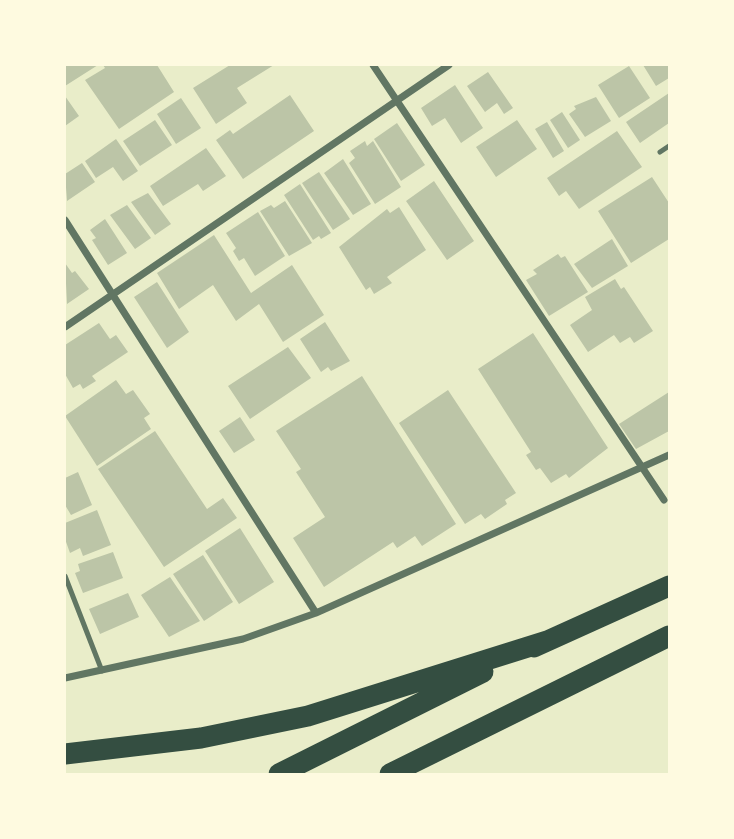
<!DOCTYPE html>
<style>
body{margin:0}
#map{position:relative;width:734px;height:839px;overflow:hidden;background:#e9edc9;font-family:Literata,serif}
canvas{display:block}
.frame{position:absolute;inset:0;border:66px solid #fefae0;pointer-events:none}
</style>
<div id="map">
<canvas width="734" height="839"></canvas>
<div class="frame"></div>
</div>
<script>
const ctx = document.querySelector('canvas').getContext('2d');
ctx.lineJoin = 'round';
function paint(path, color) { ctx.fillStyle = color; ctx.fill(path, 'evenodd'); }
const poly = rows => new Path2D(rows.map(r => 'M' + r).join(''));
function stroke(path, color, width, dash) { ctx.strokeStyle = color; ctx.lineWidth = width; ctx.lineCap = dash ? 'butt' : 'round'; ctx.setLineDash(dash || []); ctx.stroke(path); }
const building = poly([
 [65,65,98,65,65,86],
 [103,65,157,65,174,92,119,129,85,80,105,68],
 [230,65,274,65,237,88,247,103,216,124,193,88],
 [643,65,669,65,669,78,656,86],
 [629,66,650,98,619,118,598,85],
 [488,72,513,108,504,114,497,103,485,112,467,86],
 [455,85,483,128,461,143,445,118,432,126,421,108],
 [669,93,669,123,640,143,626,122],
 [290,95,314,131,243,179,216,140,230,130,233,134],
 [65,96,79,116,65,126],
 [596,97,611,121,585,137,569,114,576,109,574,106],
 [181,98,201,128,176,144,157,114],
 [562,112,580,140,568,148,550,120],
 [155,120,172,145,140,166,123,141],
 [517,120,537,149,496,177,476,147],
 [547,122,564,151,553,158,535,129],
 [397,123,425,165,401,181,374,139],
 [617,131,642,167,579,209,566,191,559,196,547,178],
 [116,139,138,171,123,181,113,167,96,178,85,161],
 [365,141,367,146,373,141,401,187,375,204,349,163,355,158,350,151],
 [206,148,226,176,203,191,198,184,163,206,150,186],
 [343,159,371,204,353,215,324,173],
 [82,163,95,182,67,201,65,174],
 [319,172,350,219,333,230,302,183],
 [652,177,669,203,669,239,631,263,598,211],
 [434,181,474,241,447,260,406,201],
 [300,184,331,233,321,239,319,236,313,240,284,195],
 [148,193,171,224,155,235,131,202],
 [285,201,312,243,289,256,260,211,271,205,274,208],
 [127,205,151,238,135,249,110,215],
 [399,207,426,250,387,277,392,283,374,294,370,287,366,290,339,247,387,209,390,213],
 [258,212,285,256,255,276,244,258,239,261,233,251,236,248,226,233],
 [105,219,127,253,108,265,92,240,96,238,90,230],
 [214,235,251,293,292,265,324,315,283,342,259,304,236,321,213,285,179,309,157,273],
 [612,239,628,266,592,288,574,264],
 [558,254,561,258,565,256,588,292,549,316,526,280,537,274,533,270],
 [65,263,72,273,75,271,89,289,67,304],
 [615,279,621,289,624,287,653,331,634,343,630,337,620,343,614,335,588,352,570,325,592,310,585,297],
 [157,282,189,332,167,348,134,297],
 [325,322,350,361,331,371,328,367,321,372,300,339],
 [99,323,110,339,116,335,128,352,92,376,96,381,83,389,80,384,73,388,65,374,65,345],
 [533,333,608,448,569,478,566,474,551,483,540,468,536,470,526,455,531,452,478,369],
 [288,347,311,378,250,419,228,386],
 [362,376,456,524,422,546,415,536,397,548,393,542,324,587,293,538,325,517,296,472,301,469,276,431],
 [116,380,126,394,133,390,150,414,144,418,151,429,97,466,65,416],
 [448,390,516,493,505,500,507,504,485,519,481,514,465,524,399,423],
 [669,392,669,431,636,449,619,424],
 [240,417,255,440,234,453,219,431],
 [155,431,207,509,223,498,237,518,164,567,98,469],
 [78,472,92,505,71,515,65,505,65,478],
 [97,510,111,545,83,556,80,548,70,553,65,539,65,523],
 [240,528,274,582,239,604,205,551],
 [113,552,123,578,83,593,75,573,80,571,78,564],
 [203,555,233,602,204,621,173,574],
 [170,577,200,621,169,637,141,595],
 [128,593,139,617,100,634,89,609]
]);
const service = poly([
 [660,152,669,146],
 [65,576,102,671]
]);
const minor = poly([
 [373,65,664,500],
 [65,220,316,613],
 [65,327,449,65],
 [65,678,243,639,316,613,669,455]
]);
const motorway = poly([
 [534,647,669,586],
 [65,754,201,738,308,716,547,641],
 [279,774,483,672],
 [390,774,669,636]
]);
paint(building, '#bcc5a7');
stroke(service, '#617663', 5);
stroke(minor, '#617663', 7);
stroke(motorway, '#344e41', 21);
</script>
